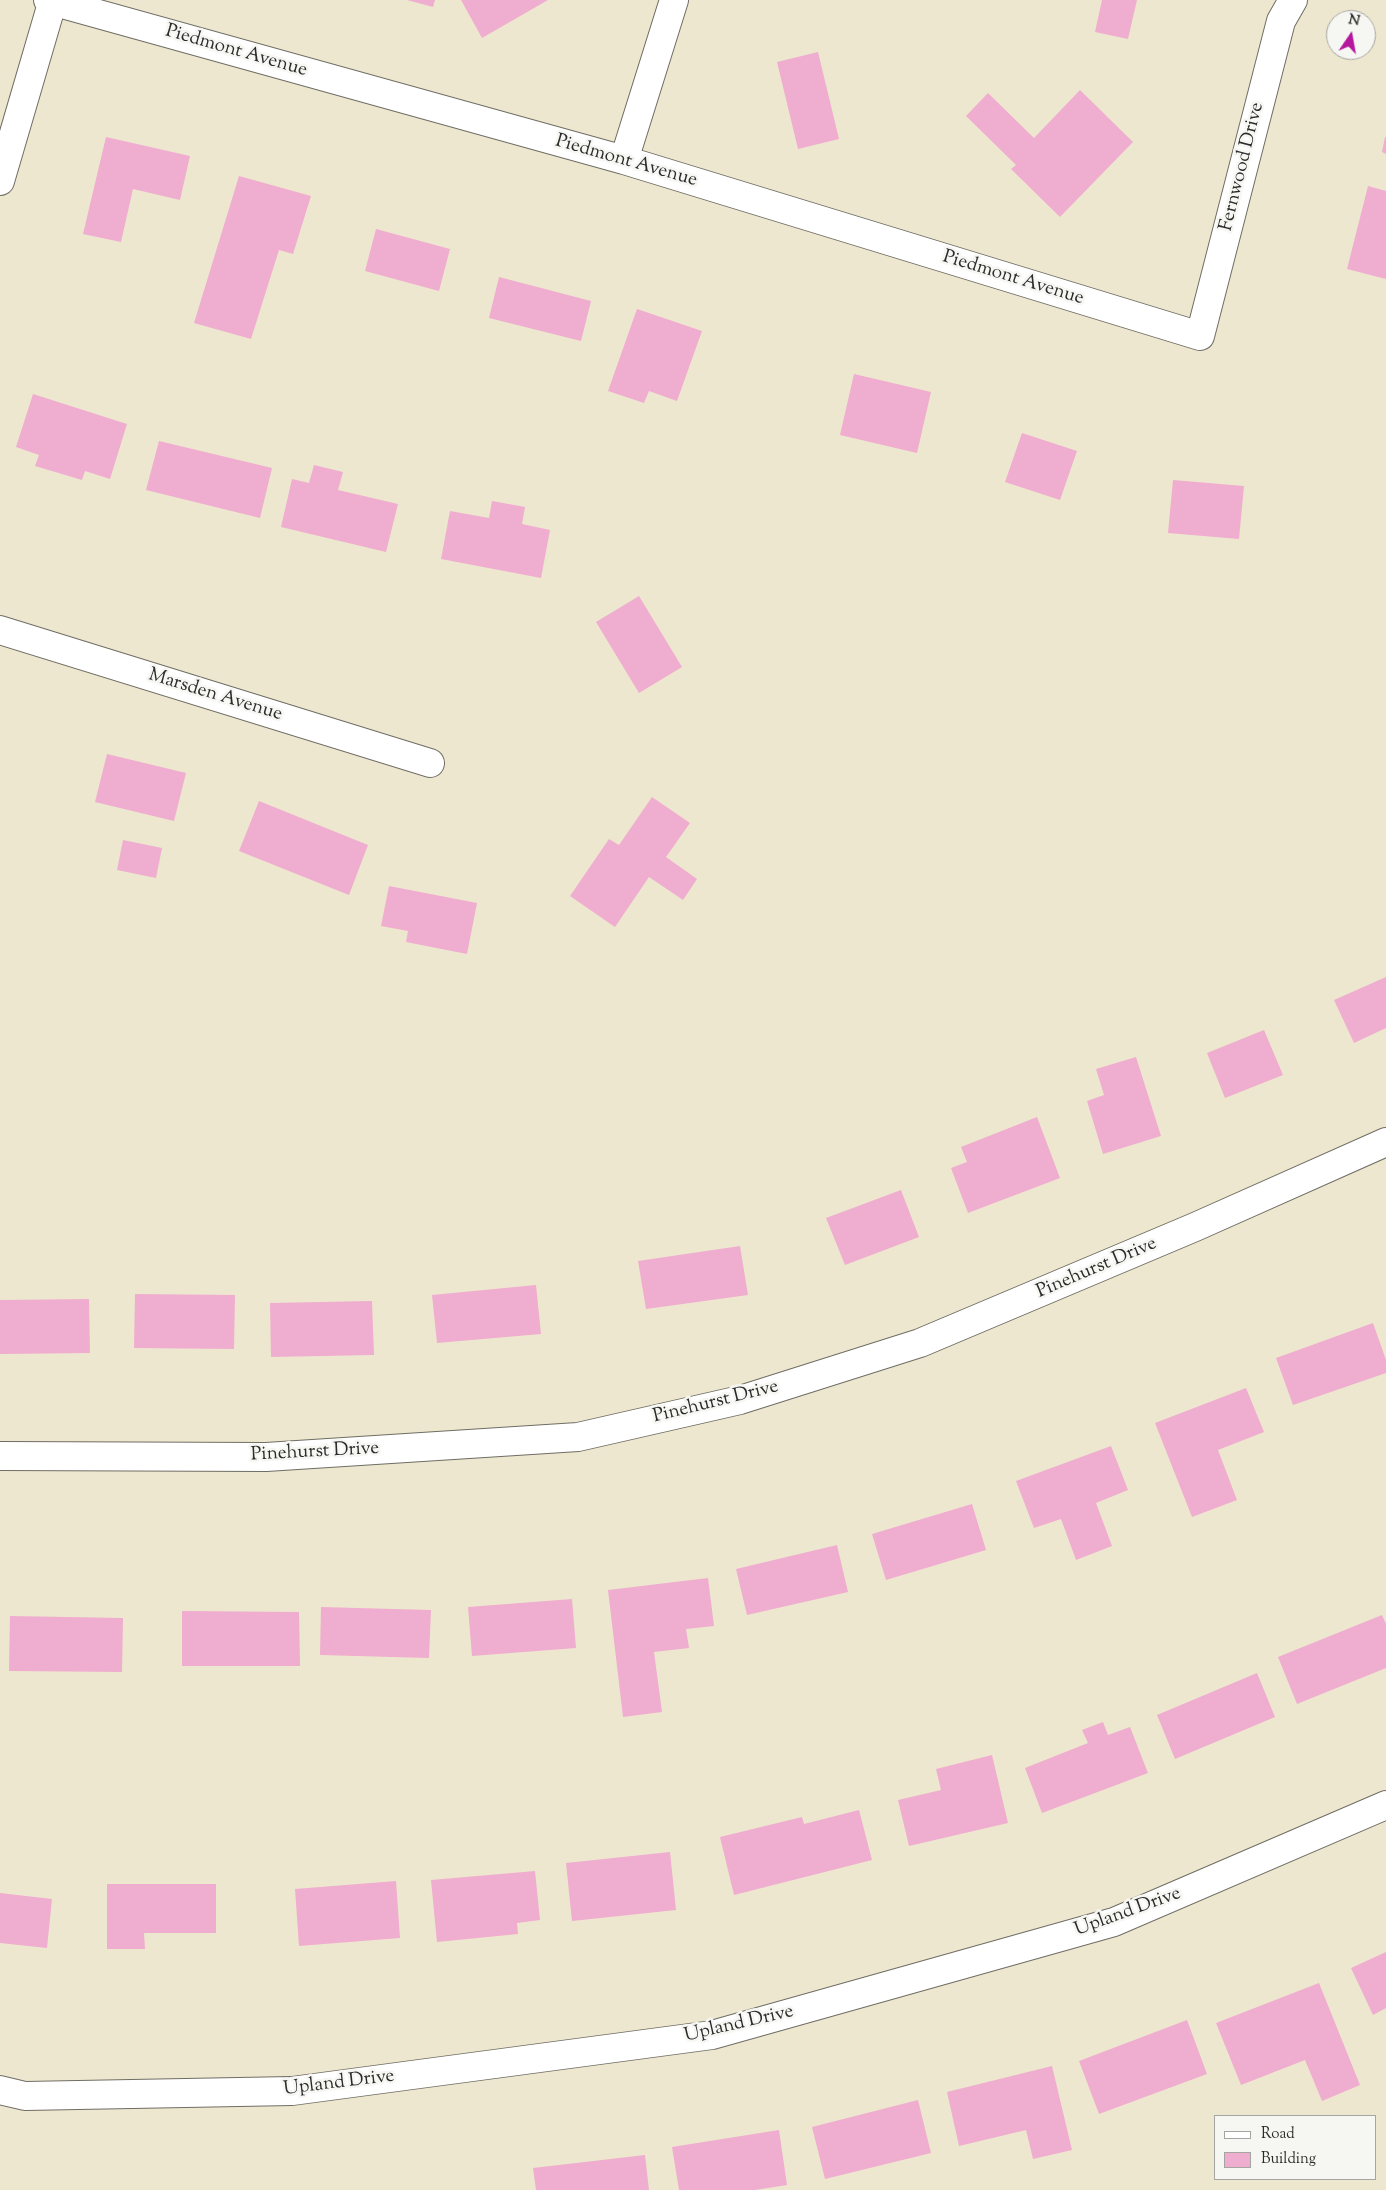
<!DOCTYPE html>
<style>
body{margin:0}
#map{position:relative;width:1386px;height:2190px;overflow:hidden;background:#eee7cf;font-family:"Sorts Mill Goudy",serif}
canvas{display:block}
.legend{position:absolute;left:1214px;top:2115px;width:162px;height:65px;box-sizing:border-box;background:#f6f6f2;border:1px solid #a5a5a2;margin:0;padding:6px 9px;list-style:none;font-size:15px;color:#2b2b2b}
.legend li{display:flex;align-items:center;gap:10px;height:25px}
.legend b{width:25px;border:1px solid #a5a5a2}
.north{position:absolute;left:1326px;top:10px;width:50px;height:50px;box-sizing:border-box;background:#f6f6f2;border:1px solid #a5a5a2;border-radius:50%;rotate:12deg;font-size:14px;font-weight:700;line-height:20px;text-align:center;color:#2b2b2b}
.north::after{content:'';display:block;margin:auto;width:18px;height:22px;background:#b5179e;clip-path:polygon(50% 0,100% 100%,50% 72%,0 100%)}
</style>
<div id="map">
<canvas width="1386" height="2190"></canvas>
<ul class="legend">
<li><b style="height:6px;background:#fff"></b>Road</li>
<li><b style="height:14px;background:#efadcf"></b>Building</li>
</ul>
<div class="north">N</div>
</div>
<script>
const ctx = document.querySelector('canvas').getContext('2d');
ctx.lineJoin = 'round';
function paint(path, color) { ctx.fillStyle = color; ctx.fill(path, 'evenodd'); }
const poly = rows => new Path2D(rows.map(r => 'M' + r).join(''));
function stroke(path, color, width, dash) { ctx.strokeStyle = color; ctx.lineWidth = width; ctx.lineCap = dash ? 'butt' : 'round'; ctx.setLineDash(dash || []); ctx.stroke(path); }
function write(font, color, halo, rows, align = 'center') {
  ctx.font = font + ' "Sorts Mill Goudy",serif'; ctx.lineWidth = 5; ctx.setLineDash([]); ctx.textBaseline = 'middle'; ctx.strokeStyle = halo; ctx.fillStyle = color; for (const [text, x, y, turn = 0] of rows) {
    ctx.save(); ctx.translate(x, y); ctx.rotate((+turn || 0) * Math.PI / 180); ctx.textAlign = isNaN(turn) ? turn : align; if (halo) ctx.strokeText(text, 0, 0); ctx.fillText(text, 0, 0); ctx.restore();
  }
}
const building = poly([
 [407,0,435,0,433,7],
 [461,0,548,0,482,38],
 [1102,0,1137,0,1128,39,1095,32],
 [818,52,839,139,798,149,777,62],
 [1080,90,1133,142,1060,217,1011,169,1016,165,966,116,988,93,1034,138],
 [106,137,190,156,180,200,133,189,121,242,83,234],
 [1385,137,1386,137,1386,154,1382,152],
 [239,176,311,196,293,254,279,250,251,339,194,323],
 [1368,186,1386,191,1386,279,1347,269],
 [376,229,450,249,439,291,365,271],
 [499,277,591,301,581,341,489,318],
 [637,309,702,331,677,401,649,391,644,403,608,391],
 [854,374,931,392,917,453,840,435],
 [33,394,127,424,110,479,85,471,82,480,35,466,39,455,16,447],
 [1022,433,1077,451,1060,500,1005,482],
 [159,441,272,468,260,518,146,490],
 [314,465,343,472,338,490,398,504,386,552,281,527,292,479,309,483],
 [1173,480,1244,486,1239,539,1168,533],
 [492,501,525,507,522,524,550,530,541,578,441,559,450,511,489,518],
 [639,596,682,667,639,693,596,622],
 [107,754,186,773,174,821,95,802],
 [652,797,690,823,666,857,697,879,683,900,649,877,615,927,570,896,609,839,619,845],
 [259,801,368,845,349,895,239,851],
 [123,840,162,848,156,878,117,870],
 [389,886,477,903,467,954,406,942,408,931,381,926],
 [1386,977,1386,1028,1354,1043,1334,1000],
 [1264,1030,1283,1075,1225,1098,1207,1053],
 [1136,1057,1161,1136,1103,1154,1087,1101,1104,1095,1096,1069],
 [1037,1117,1060,1178,968,1213,951,1168,967,1162,961,1147],
 [901,1190,919,1237,845,1265,826,1218],
 [740,1246,748,1295,646,1309,638,1261],
 [536,1285,541,1334,437,1343,432,1295],
 [135,1294,235,1295,234,1349,134,1348],
 [89,1299,90,1353,0,1354,0,1300],
 [372,1301,374,1355,271,1357,270,1303],
 [1373,1323,1386,1360,1386,1373,1293,1405,1276,1358],
 [1246,1388,1264,1432,1218,1450,1237,1500,1192,1517,1155,1423],
 [1111,1446,1128,1490,1096,1503,1112,1546,1076,1560,1061,1519,1034,1528,1016,1481],
 [972,1504,986,1550,886,1580,872,1534],
 [837,1545,848,1592,747,1615,736,1569],
 [708,1578,714,1626,686,1629,689,1648,654,1652,662,1712,623,1717,608,1590],
 [572,1599,576,1648,472,1656,468,1607],
 [321,1607,431,1610,429,1658,320,1655],
 [182,1611,299,1612,300,1666,182,1666],
 [1382,1615,1386,1624,1386,1668,1297,1704,1278,1657],
 [10,1616,123,1618,122,1672,9,1671],
 [1257,1673,1275,1717,1175,1759,1157,1715],
 [1103,1722,1108,1735,1130,1727,1148,1773,1042,1813,1025,1768,1088,1743,1082,1730],
 [992,1755,1008,1823,909,1846,898,1800,941,1790,936,1769],
 [859,1810,872,1860,734,1895,720,1837,802,1817,804,1824],
 [670,1852,676,1910,572,1921,566,1863],
 [535,1871,540,1920,517,1923,518,1934,437,1942,431,1880],
 [396,1881,400,1938,299,1946,295,1889],
 [107,1884,216,1884,216,1933,144,1933,145,1949,107,1949],
 [0,1893,52,1899,47,1948,0,1943],
 [1386,1952,1386,2008,1373,2015,1351,1968],
 [1319,1983,1360,2085,1322,2101,1305,2060,1241,2085,1216,2023],
 [1187,2020,1207,2074,1099,2114,1079,2061],
 [1052,2066,1072,2150,1033,2159,1026,2130,959,2146,947,2092],
 [918,2100,931,2153,825,2179,812,2127],
 [779,2130,787,2185,755,2190,679,2190,672,2147],
 [645,2155,649,2190,536,2190,533,2168]
]);
const minor = poly([
 [48,0,624,160,1200,336,1281,21,1293,0],
 [624,160,674,0],
 [0,181,53,0],
 [0,630,430,763],
 [0,1456,266,1457,578,1437,740,1400,920,1343,1195,1227,1386,1142],
 [0,2090,25,2096,292,2091,712,2035,1114,1922,1386,1805]
]);
const streetNames = [
 ["Piedmont Avenue",236,52,16],
 ["Piedmont Avenue",626,162,16],
 ["Fernwood Drive",1243,167,-76],
 ["Piedmont Avenue",1013,279,17],
 ["Marsden Avenue",215,696,17],
 ["Pinehurst Drive",1097,1269,-23],
 ["Pinehurst Drive",716,1403,-14],
 ["Pinehurst Drive",315,1453,-3],
 ["Upland Drive",1128,1913,-20],
 ["Upland Drive",739,2025,-13],
 ["Upland Drive",339,2084,-7]
];
paint(building, '#efadcf');
stroke(minor, '#6f6d64', 30);
stroke(minor, '#fff', 28);
write('19px', '#2b2b2b', '#f6f6f2', streetNames);
</script>
